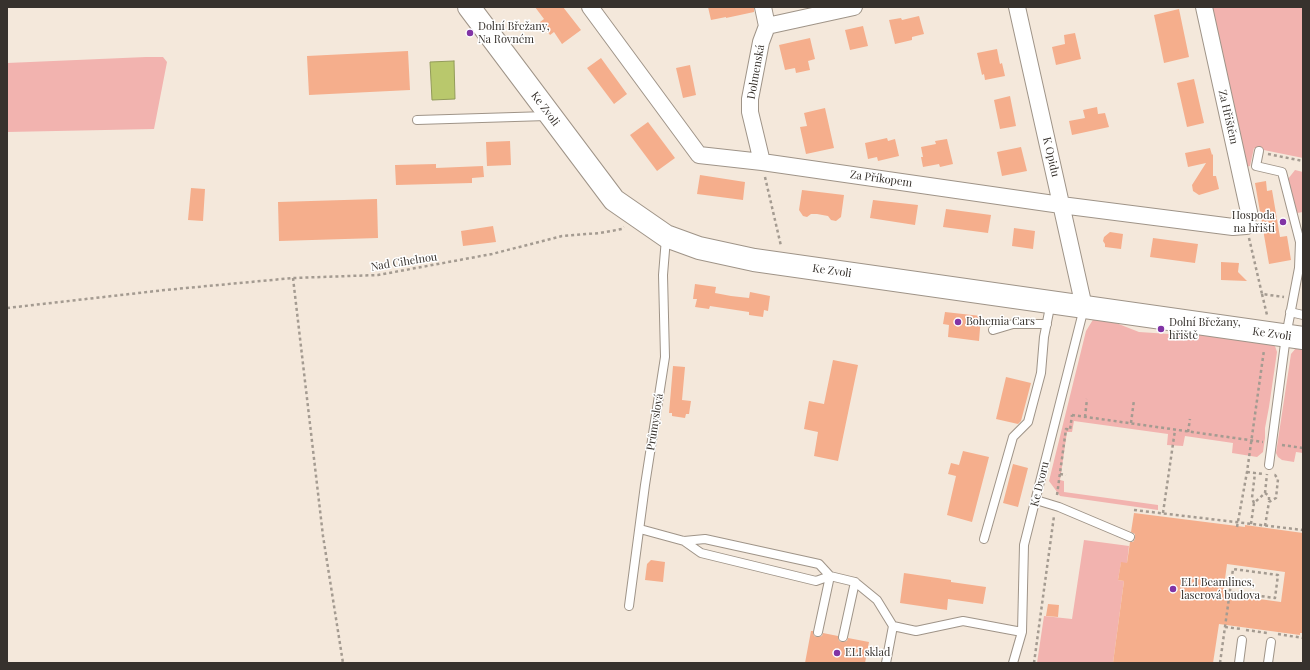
<!DOCTYPE html>
<meta charset="utf-8">
<style>
body{margin:0}
#map{position:relative;width:1310px;height:670px;overflow:hidden;background:#f4e8db;font-family:"Playfair Display",serif}
canvas{display:block}
.frame{position:absolute;inset:0;border:8px solid #37322d;pointer-events:none}
</style>
<div id="map">
<canvas width="1310" height="670"></canvas>
<div class="frame"></div>
</div>
<script>
const ctx = document.querySelector('canvas').getContext('2d');
ctx.lineJoin = 'round';
function paint(path, color) { ctx.fillStyle = color; ctx.fill(path, 'evenodd'); }
const poly = rows => new Path2D(rows.map(r => 'M' + r).join(''));
function stroke(path, color, width, dash) { ctx.strokeStyle = color; ctx.lineWidth = width; ctx.lineCap = dash ? 'butt' : 'round'; ctx.setLineDash(dash || []); ctx.stroke(path); }
function write(font, color, halo, rows, align = 'center') {
  ctx.font = font + ' "Playfair Display",serif'; ctx.lineWidth = 3; ctx.setLineDash([]); ctx.textBaseline = 'middle'; ctx.strokeStyle = halo; ctx.fillStyle = color; for (const [text, x, y, turn = 0] of rows) {
    ctx.save(); ctx.translate(x, y); ctx.rotate((+turn || 0) * Math.PI / 180); ctx.textAlign = isNaN(turn) ? turn : align; if (halo) ctx.strokeText(text, 0, 0); ctx.fillText(text, 0, 0); ctx.restore();
  }
}
const green = poly([
 [1212,7,1303,7,1303,158,1254,148,1250,166,1246,167],
 [146,57,163,57,167,62,154,129,7,132,7,63],
 [1295,170,1303,172,1303,212,1297,213,1288,179],
 [1094,318,1111,321,1139,332,1169,334,1198,330,1274,343,1277,352,1269,407,1265,428,1265,438,1263,452,1257,457,1232,453,1233,443,1185,436,1183,446,1167,445,1168,434,1074,421,1072,432,1067,432,1060,480,1064,481,1064,492,1158,505,1158,510,1060,496,1049,481,1086,331],
 [1303,346,1303,453,1296,452,1294,462,1282,460,1278,457,1276,453,1291,354,1296,348],
 [1084,540,1129,546,1127,563,1121,563,1118,580,1124,581,1113,663,1037,663,1044,616,1072,619]
]);
const water = poly([
 [454,61,455,99,432,100,430,62,454,61]
]);
const building = poly([
 [535,7,563,7,581,30,562,44,554,32,550,35,540,22,544,19],
 [708,7,754,7,754,12,726,18,726,17,711,20],
 [1179,9,1189,57,1164,63,1154,15],
 [919,16,924,34,912,37,912,40,895,44,889,20,901,18,902,20],
 [863,26,868,46,850,50,845,30],
 [1075,33,1081,59,1056,65,1052,47,1065,44,1064,35],
 [810,38,815,59,808,61,810,70,796,73,795,68,785,70,779,45],
 [997,49,1000,64,1002,63,1005,76,985,80,984,74,982,75,977,53],
 [408,51,410,90,309,95,307,56],
 [601,58,627,94,614,104,587,68],
 [690,65,696,95,683,98,676,68],
 [1194,79,1204,123,1187,127,1177,83],
 [1010,96,1016,126,1000,129,994,100],
 [1097,107,1098,114,1105,113,1109,127,1072,135,1069,121,1085,118,1083,110],
 [825,108,834,148,806,154,800,127,807,126,804,113],
 [648,122,675,158,657,171,630,135],
 [887,138,888,141,895,139,899,156,878,161,877,157,868,159,865,143],
 [947,139,953,164,940,167,939,164,923,167,921,157,923,157,921,147,936,144,935,141],
 [510,141,511,165,487,166,486,142],
 [1021,147,1027,171,1002,176,997,152],
 [1210,148,1212,155,1213,154,1213,176,1216,176,1219,189,1199,195,1193,191,1192,185,1206,163,1188,167,1185,153],
 [436,164,436,168,483,166,484,177,472,178,472,183,396,185,395,165],
 [700,175,745,182,743,200,697,194],
 [1266,181,1267,191,1272,190,1280,237,1287,236,1291,260,1269,264,1255,183],
 [191,188,205,189,203,221,188,220],
 [802,190,844,195,841,217,836,221,831,220,828,216,817,214,811,214,807,217,803,216,799,210],
 [377,199,378,238,279,241,278,202],
 [873,200,918,205,915,225,870,218],
 [946,209,991,215,988,233,943,227],
 [493,226,496,242,463,246,461,231],
 [1014,228,1035,231,1033,249,1012,246],
 [1110,232,1123,234,1121,249,1105,247,1105,244,1103,241,1104,237],
 [1153,238,1198,244,1195,263,1150,257],
 [1221,262,1239,263,1238,272,1247,281,1221,280],
 [695,284,716,287,715,293,731,296,749,298,750,292,770,296,768,311,764,310,763,317,749,315,749,312,710,306,709,309,695,307,697,299,693,299],
 [945,312,981,316,979,341,948,337,949,325,943,324],
 [833,360,858,365,838,461,814,456,818,432,804,429,809,401,824,404],
 [673,366,685,367,682,400,691,401,689,414,686,414,685,418,672,416,672,413,669,413],
 [1006,377,1031,383,1021,421,1018,424,996,419],
 [963,451,989,457,972,522,947,515,956,476,948,474,951,463,959,465],
 [1013,464,1028,468,1018,507,1003,503],
 [1134,513,1245,527,1245,525,1303,533,1303,633,1300,633,1300,635,1219,624,1213,663,1113,663,1124,581,1118,580,1121,562,1127,563,1130,542,1133,542,1135,539,1135,534,1131,532],
 [1227,564,1285,572,1281,602,1223,594],
 [651,560,665,562,663,582,645,580,647,564],
 [904,573,951,580,951,582,986,587,983,604,948,599,947,610,900,603],
 [1048,604,1059,605,1058,617,1046,616],
 [811,631,813,631,814,636,817,637,822,636,823,633,838,636,839,641,842,642,847,641,848,638,869,642,865,663,805,663]
]);
const path = poly([
 [1268,154,1303,161],
 [765,177,781,246],
 [1249,238,1262,294,1284,297],
 [293,278,323,536,343,663],
 [1262,294,1267,315],
 [7,308,165,290,293,278,378,275,492,254,562,236,600,233,622,229,624,227],
 [1072,415,1263,442],
 [1085,417,1087,399],
 [1131,423,1134,400],
 [1188,432,1190,419],
 [1282,445,1303,448],
 [1247,472,1263,474],
 [1060,474,1066,475],
 [1265,493,1269,496,1269,502],
 [1057,495,1066,429,1070,430,1072,415],
 [1254,503,1252,498,1255,473],
 [1134,510,1303,530],
 [1163,513,1175,430],
 [1251,524,1254,503,1265,493,1267,474],
 [1265,526,1269,502,1276,498,1278,479,1275,475,1272,475],
 [1237,527,1247,472,1264,350],
 [1225,627,1241,629],
 [1246,630,1267,633],
 [1278,634,1303,638],
 [1034,663,1054,516],
 [1220,663,1233,569,1278,575,1275,598,1230,592]
]);
const lane = poly([
 [417,120,547,116],
 [1259,151,1256,166,1282,172,1300,242,1299,268,1286,336,1269,465],
 [1290,312,1303,315],
 [993,330,1013,324,1047,324],
 [1036,500,1059,507,1130,537],
 [640,529,684,541,705,539,819,564,830,576],
 [984,539,1013,437,1028,422,1041,373,1044,337,1051,302],
 [684,541,701,553,816,581,830,576,855,582,877,600,893,626,916,631,963,621,1022,632],
 [629,606,645,485,665,357,663,275,666,238],
 [818,632,830,576],
 [843,637,855,582],
 [886,663,893,626],
 [1013,663,1022,632,1024,545,1084,308],
 [1239,663,1242,640],
 [1268,663,1271,642]
]);
const street = poly([
 [590,7,699,155,762,162,1061,205,1233,227,1246,226,1249,212,1204,7],
 [1017,7,1084,307],
 [767,26,854,7],
 [762,162,750,112,750,99,761,42,767,26,763,7]
]);
const secondary = poly([
 [469,7,614,200,666,236,699,248,754,260,1303,338]
]);
const markers = [
 [470,33,4,"#8134a5"],
 [1283,222,4,"#8134a5"],
 [958,322,4,"#8134a5"],
 [1161,329,4,"#8134a5"],
 [1173,589,4,"#8134a5"],
 [837,653,4,"#8134a5"]
];
const poiNames = [
 ["Dolní Břežany,",478,27],
 ["Na Rovném",478,40],
 ["Hospoda",1275,216,"right"],
 ["na hřišti",1275,229,"right"],
 ["Bohemia Cars",966,322],
 ["Dolní Břežany,",1169,323],
 ["hřiště",1169,336],
 ["ELI Beamlines,",1181,583],
 ["laserová budova",1181,596],
 ["ELI sklad",845,653]
];
const streetNames = [
 ["Dolmenská",756,72,-80],
 ["Ke Zvoli",545,109,53],
 ["Za Hřištěm",1228,117,77],
 ["K Opidu",1051,157,77],
 ["Za Příkopem",881,179,8],
 ["Nad Cihelnou",404,262,-9],
 ["Ke Zvoli",832,271,8],
 ["Ke Zvoli",1272,334,8],
 ["Průmyslová",655,422,-81],
 ["Ke Dvoru",1040,484,-76]
];
paint(green, '#f2b3af');
paint(water, '#b9c86c');
stroke(water, '#929b59', 1);
paint(building, '#f5ae8c');
stroke(lane, '#9f9488', 10);
stroke(street, '#9f9488', 18);
stroke(secondary, '#9f9488', 24);
stroke(path, '#a49b91', 2.5, [3, 3]);
stroke(lane, '#fff', 8);
stroke(street, '#fff', 16);
stroke(secondary, '#fff', 22);
for (const [x, y, r, color] of markers) { const dot = new Path2D(); dot.arc(x, y, r, 0, 2 * Math.PI); ctx.fillStyle = color; ctx.fill(dot); stroke(dot, '#fff', 1.5); }
write('11px', '#37322d', '#fff', poiNames, 'left');
write('11px', '#37322d', '#fff', streetNames);
</script>
